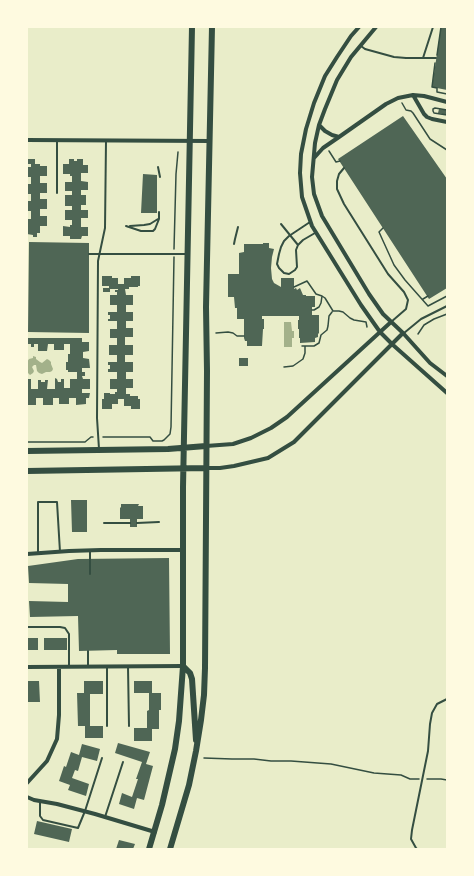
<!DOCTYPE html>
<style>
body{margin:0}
#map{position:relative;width:474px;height:876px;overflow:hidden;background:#e9edc9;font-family:Barlow,sans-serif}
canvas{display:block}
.frame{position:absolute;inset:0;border:28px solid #fefae0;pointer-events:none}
</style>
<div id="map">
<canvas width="474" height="876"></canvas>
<div class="frame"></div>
</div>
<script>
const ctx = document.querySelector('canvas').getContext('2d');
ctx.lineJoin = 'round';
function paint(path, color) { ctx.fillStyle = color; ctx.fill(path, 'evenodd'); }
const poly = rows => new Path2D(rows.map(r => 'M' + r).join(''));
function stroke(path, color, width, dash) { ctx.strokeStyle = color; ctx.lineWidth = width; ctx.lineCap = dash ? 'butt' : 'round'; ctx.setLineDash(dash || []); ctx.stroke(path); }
const water = poly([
 [284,322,291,322,292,331,294,331,294,338,292,338,292,347,284,347],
 [33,356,36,357,36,359,40,362,42,363,47,359,49,360,51,362,51,364,53,369,52,371,50,372,46,372,42,374,39,373,37,371,36,365,34,365,32,367,34,371,33,373,30,375,28,373,28,371,27,370,27,362,29,359,33,358]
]);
const building = poly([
 [441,27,447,27,447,90,432,87],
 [439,109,447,110,447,115,438,113],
 [403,116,447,179,447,288,429,299,338,159],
 [28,159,35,159,35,164,40,164,40,166,47,166,47,176,40,176,40,183,47,183,47,193,40,193,40,199,47,199,47,209,40,209,40,216,47,216,47,226,40,226,40,233,37,233,37,237,33,237,33,235,27,234,27,219,31,219,31,211,27,211,27,201,31,201,31,194,27,194,27,184,31,184,31,177,27,177,27,167,31,167,31,164,28,164],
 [69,159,74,159,74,161,77,161,77,159,83,159,83,165,88,165,88,173,81,173,81,181,88,182,88,190,81,190,81,195,86,195,86,205,81,205,81,210,88,210,88,218,81,218,81,227,88,227,88,236,82,236,81,239,70,239,70,236,63,236,63,226,70,227,70,225,72,225,72,220,65,220,65,210,72,210,72,206,65,206,65,195,72,195,72,191,65,191,65,182,72,182,72,176,70,176,70,174,63,174,63,164,69,164],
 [143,174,157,175,157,213,141,213],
 [29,242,89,243,89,333,28,332],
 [263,243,269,243,269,248,274,249,272,257,271,268,272,279,274,283,281,287,281,278,294,278,294,289,296,288,297,290,300,288,303,295,306,295,306,296,315,296,315,307,312,307,312,315,319,315,319,333,318,334,318,337,315,338,315,342,300,343,300,338,299,338,299,329,298,329,298,320,299,320,299,316,262,316,262,319,264,319,264,329,263,329,262,346,247,346,247,341,245,341,244,338,244,319,237,319,237,308,235,308,234,297,228,297,228,274,239,274,239,253,244,252,244,244,263,244],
 [102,276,112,276,112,278,118,278,118,284,124,284,124,278,131,278,131,276,140,276,140,286,138,286,138,287,129,287,129,289,125,289,126,295,133,295,133,305,126,305,126,312,133,312,133,321,126,321,126,328,133,328,133,337,125,337,125,345,133,345,133,355,125,355,125,362,133,362,133,372,126,372,126,379,133,379,133,388,126,388,126,394,130,394,130,396,138,396,138,399,140,399,140,409,131,409,131,406,124,406,124,399,118,399,118,404,112,404,112,409,102,409,102,399,104,399,104,393,110,393,110,394,115,394,115,392,117,392,117,389,110,389,110,379,117,379,117,372,108,372,108,369,110,369,110,365,108,365,108,362,117,362,117,355,109,355,109,345,117,345,117,338,110,338,110,329,117,329,117,321,108,321,108,319,110,319,110,315,108,315,108,312,117,312,117,305,110,305,110,295,117,295,117,292,115,292,115,290,118,290,118,289,110,289,110,292,103,292,103,288,109,288,109,286,102,286],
 [27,338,82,338,82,342,89,342,89,351,83,352,83,358,89,359,90,368,82,368,82,372,85,372,85,376,82,376,83,379,90,379,90,389,82,389,82,393,90,393,89,398,86,398,86,404,76,405,76,398,69,398,69,404,59,404,59,398,53,398,53,405,43,405,43,398,36,398,36,405,27,405,27,382,28,379,31,379,31,389,38,389,38,380,41,380,41,382,45,382,45,380,48,380,47,389,55,389,55,378,57,379,58,382,61,382,61,379,64,379,64,388,70,388,70,379,77,379,77,372,68,372,68,370,66,370,66,362,68,362,68,354,70,354,70,344,64,344,64,350,54,350,54,344,48,344,47,351,38,351,38,344,34,344,34,347,31,347,31,344,27,344],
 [239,358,248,358,248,366,239,366],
 [71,500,87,500,87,532,72,532],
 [121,504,139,504,138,506,143,506,143,519,137,519,137,527,130,527,130,519,120,519,120,508,121,507],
 [169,558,170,654,117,654,117,650,79,651,78,616,30,617,29,601,68,602,68,584,29,583,28,566,78,559],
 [27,638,38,638,38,650,27,650],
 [44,638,67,638,67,650,44,650],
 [27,681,39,681,40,702,27,702],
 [84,681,103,681,103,694,90,694,90,726,103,726,103,738,85,738,85,726,78,726,77,693,84,693],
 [134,681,152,681,152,693,161,693,161,710,159,710,159,729,152,729,152,741,134,741,134,728,147,728,147,711,149,710,149,693,134,693],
 [118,743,150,752,146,764,153,766,144,800,137,798,134,809,119,804,122,793,132,797,138,779,136,779,142,762,115,753],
 [82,744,100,749,97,761,82,757,78,771,75,770,72,778,89,784,86,796,68,790,70,785,59,781,64,766,66,767,71,752,79,755],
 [37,821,72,829,69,842,34,834],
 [119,840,135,844,133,849,116,849]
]);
const path = poly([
 [437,55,441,27],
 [435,63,432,87,437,88,437,92,447,94],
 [402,103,406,110,411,111,413,113,430,139,447,150],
 [447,110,435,108,433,109,433,111,434,113,447,115],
 [329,151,336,162,340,161],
 [383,228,379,232,394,265,405,280,428,306,447,296],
 [174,249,176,174,178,152],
 [294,287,307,281,316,294,322,296,325,298,333,311,339,311,343,312,350,318,354,320,366,322,367,327],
 [423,299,428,296],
 [312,310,314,310,319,307,321,303,322,296],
 [216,333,228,332,233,333,237,336,244,336],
 [418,334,424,325,434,319,447,314],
 [302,346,314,346,319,343,321,335,327,330,328,326,329,316,332,312],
 [284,367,293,366,303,359,305,353,305,346],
 [103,437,150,437,153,441,162,441,164,440,170,434,171,427,174,257],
 [27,442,85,442,91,437,93,437],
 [204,758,232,759,254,759,271,761,291,761,331,764,374,773,401,775,410,779,419,779],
 [427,779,441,779,447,780]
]);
const service = poly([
 [361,46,365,49,394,57,406,58,436,58],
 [423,58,433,27],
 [57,141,57,193],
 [158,167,160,177],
 [344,168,339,174,337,181,337,189,344,204,388,274,404,292,408,300,406,309,391,322],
 [310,222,289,236,284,241,281,247,279,254,277,264,279,268,284,273,289,274,295,270,297,267,296,250,298,245,303,240,315,233],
 [281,224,298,245],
 [126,226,141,231,153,231,155,229,159,219,159,212],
 [130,226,144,225,150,224,158,219],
 [234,244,235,239,238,227],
 [89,254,186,254],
 [404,333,421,319,447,306],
 [99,449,97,418,98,261,105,228,106,141],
 [104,523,130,523],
 [137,523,159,522],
 [90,551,90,574],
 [38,553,38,502,57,502,60,552],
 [27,627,60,627,65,628,69,634,69,667],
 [88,651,88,666],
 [107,667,107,726],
 [128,667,129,726],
 [40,802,40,816,43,820,78,828,85,811,102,758],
 [105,817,123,762],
 [417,849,416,848,411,839,412,830,428,751,430,724,432,713,437,704,447,699]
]);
const minor = poly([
 [359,27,351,36,337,57,325,76,314,103,306,129,301,154,300,173,302,197,312,226,361,305,380,332,393,345,447,393],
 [376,27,351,57,337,80,325,109,319,125,315,143,312,177,314,194,322,216,369,294,383,314,403,333,430,363,447,376],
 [413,95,424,114,427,117,432,119,447,122],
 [319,125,325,131,332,135,339,137],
 [27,140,210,141],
 [314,158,323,148,339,137,386,104,398,98,413,95,424,96,447,102],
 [206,446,233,444,251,438,271,428,287,417,391,322],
 [206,468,220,468,234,466,268,458,294,442,403,333],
 [27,554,69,551,101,550,184,550],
 [27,667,183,666],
 [27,783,47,761,57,739,59,715,59,667],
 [27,797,34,800,57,804,95,814,155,832]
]);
const primary = poly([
 [27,451,168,449,206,446],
 [27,471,206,468],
 [183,666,190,673,192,679,196,740],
 [149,849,162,805,175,749,179,721,183,666,183,487,192,27],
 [170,849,189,785,196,751,201,720,204,695,205,668,207,371,206,307,212,27]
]);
paint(water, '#a3b18a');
paint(building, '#4f6655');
stroke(path, '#344e41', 1.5);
stroke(service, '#344e41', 2);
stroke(minor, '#344e41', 4);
stroke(primary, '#344e41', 6);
</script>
